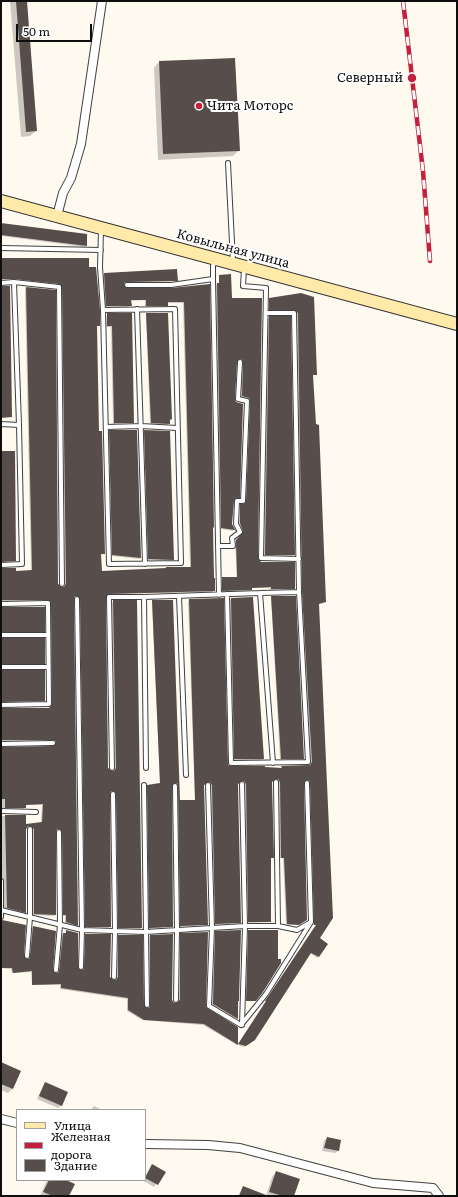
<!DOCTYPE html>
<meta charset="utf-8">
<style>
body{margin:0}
#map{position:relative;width:458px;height:1197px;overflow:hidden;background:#fffaef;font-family:Literata,serif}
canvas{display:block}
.frame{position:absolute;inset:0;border:2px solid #0e0e0e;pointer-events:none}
.legend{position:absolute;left:16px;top:1109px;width:130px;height:72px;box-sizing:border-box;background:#fff;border:1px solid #9f9f9f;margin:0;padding:5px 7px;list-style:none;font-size:12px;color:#0e0e0e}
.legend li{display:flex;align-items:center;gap:8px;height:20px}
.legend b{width:20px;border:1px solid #9f9f9f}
.scale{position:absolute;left:16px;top:24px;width:76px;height:18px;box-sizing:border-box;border:2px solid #0e0e0e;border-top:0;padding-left:5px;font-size:12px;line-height:14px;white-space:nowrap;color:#0e0e0e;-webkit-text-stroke:3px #fff;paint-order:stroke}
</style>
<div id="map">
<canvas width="458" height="1197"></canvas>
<div class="frame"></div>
<ul class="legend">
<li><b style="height:5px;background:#ffeaaa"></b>Улица</li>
<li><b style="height:5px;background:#c4203d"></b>Железная дорога</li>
<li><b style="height:11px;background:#574d4a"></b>Здание</li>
</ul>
<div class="scale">50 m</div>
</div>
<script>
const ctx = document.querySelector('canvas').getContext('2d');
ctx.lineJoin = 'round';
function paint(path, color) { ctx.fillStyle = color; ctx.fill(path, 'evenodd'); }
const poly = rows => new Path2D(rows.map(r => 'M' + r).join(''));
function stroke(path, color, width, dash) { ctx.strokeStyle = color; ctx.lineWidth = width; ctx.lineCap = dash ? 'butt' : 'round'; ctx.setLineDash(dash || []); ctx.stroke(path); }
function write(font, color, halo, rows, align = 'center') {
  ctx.font = font + ' Literata,serif'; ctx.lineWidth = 4; ctx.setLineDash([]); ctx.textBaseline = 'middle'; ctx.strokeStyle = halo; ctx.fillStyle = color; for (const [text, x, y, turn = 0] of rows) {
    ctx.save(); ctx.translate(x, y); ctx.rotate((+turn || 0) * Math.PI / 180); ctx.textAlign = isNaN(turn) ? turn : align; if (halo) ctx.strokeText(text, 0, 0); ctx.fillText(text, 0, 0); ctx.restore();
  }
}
const shadow = poly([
 [10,1,26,1,36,131,30,136,21,137],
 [159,62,239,150,233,156,158,160,154,68],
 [1,224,86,246,85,247,1,236],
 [1,259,88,268,99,326,96,327,98,432,104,554,100,555,101,572,190,568,183,303,167,303,166,306,145,307,145,300,130,301,129,307,105,307,103,275,104,273,177,280,175,281,125,282,122,286,127,290,171,290,209,285,213,527,212,529,214,591,213,592,107,594,104,597,108,768,111,773,115,770,112,603,113,602,136,602,141,928,140,929,118,928,116,795,112,791,108,794,110,927,109,928,85,927,80,600,76,596,73,597,77,925,76,926,65,923,65,916,63,916,62,833,58,829,55,830,55,915,54,916,33,915,33,831,31,827,28,826,26,829,26,912,24,913,4,908,4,882,1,879,1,816,25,816,25,825,41,823,42,805,25,805,24,809,1,808,1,748,53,747,56,745,55,742,51,740,1,741,1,710,51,708,52,706,50,602,46,600,1,602,1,569,15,572,31,571,25,289,26,288,58,584,63,589,65,586,62,288,58,284,13,279,1,280],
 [220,276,231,299,261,299,257,559,294,588,293,589,270,590,270,588,251,588,250,590,222,591,223,578,237,578,235,542,243,534,239,525,240,507,244,505,246,503,250,403,248,399,241,397,243,364,241,360,237,359,234,399,239,497,234,498,231,524,234,531,221,529,216,285,219,284],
 [301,294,316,374,312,375,318,604,319,939,327,944,317,958,310,953,253,1041,244,1047,238,1045,267,1002,265,1002,316,925,313,925,310,784,308,781,305,780,302,783,305,921,297,925,286,925,283,858,280,858,279,783,277,780,274,779,271,782,273,857,270,858,270,922,248,923,245,785,243,782,240,781,237,784,240,922,215,925,211,786,209,783,206,782,203,785,207,924,180,927,178,787,176,784,173,783,170,786,172,926,149,929,147,787,160,784,152,602,172,601,179,801,195,801,188,601,190,600,227,766,231,768,281,769,282,767,310,766,311,764,302,593,297,314,293,310,268,310,270,299],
 [107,314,131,314,133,422,132,423,113,424,111,327,106,327],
 [147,314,169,421,168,425,150,424,146,315],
 [269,318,294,555,293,556,264,555,268,319],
 [110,431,140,558,139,559,112,556,109,432],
 [145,431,173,559,171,560,148,560,144,432],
 [272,597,303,758,302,759,280,759,271,598],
 [231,599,263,759,262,760,234,760,230,600],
 [1,608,44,631,43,632,1,632],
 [1,640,44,663,43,664,1,664],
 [1,672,44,700,43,701,1,702],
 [1,921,3,921,26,961,30,958,32,928,33,927,51,970,55,974,59,973,62,935,65,934,66,931,76,967,80,972,84,969,85,936,86,935,109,977,113,982,116,981,118,937,119,936,143,1005,146,1010,150,1007,149,937,150,936,172,935,172,1000,173,1004,177,1005,179,1002,180,936,181,934,205,1008,237,1028,237,1045,203,1025,142,1020,127,1011,127,999,60,989,60,985,32,985,31,972,12,973,11,969,1,968],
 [249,931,255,1000,254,1001,246,1001,248,932],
 [216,932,237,1001,236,1020,212,1005,215,933],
 [1,1063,20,1071,12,1089,8,1093,1,1090],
 [46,1083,67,1093,61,1106,58,1108,37,1099,43,1086],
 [94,1106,102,1110,91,1110],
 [327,1138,338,1151,335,1153,322,1151,324,1141],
 [152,1165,164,1172,154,1187,142,1180,145,1180,145,1176],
 [276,1172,293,1196,266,1196,272,1177],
 [47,1180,64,1180,68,1196,40,1196],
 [243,1187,258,1196,238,1196]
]);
const building = poly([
 [16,1,27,1,37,131,26,132],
 [235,58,240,151,163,154,159,61],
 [1,223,87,234,87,246,1,235],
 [1,258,89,258,89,267,96,267,100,310,100,326,97,326,99,431,102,431,105,554,101,554,102,571,166,568,166,567,191,567,184,302,168,302,168,306,146,306,146,300,131,300,132,306,106,306,104,273,177,269,178,281,127,282,124,283,124,285,127,288,171,288,210,284,214,528,213,527,214,578,215,578,215,591,109,594,106,597,108,768,112,771,114,771,116,768,113,600,137,600,142,928,118,928,116,794,113,791,111,791,110,794,111,927,85,927,80,599,77,596,75,596,74,599,78,926,66,922,66,915,63,915,62,832,59,829,57,829,56,832,56,915,34,914,34,829,30,826,28,826,26,829,26,913,7,908,5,815,26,815,26,824,42,822,43,804,26,805,26,808,5,808,5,799,1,799,1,747,53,746,56,743,56,741,53,740,1,740,1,708,49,708,52,704,51,602,48,600,1,600,1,568,16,568,16,571,32,570,26,287,56,290,58,584,62,587,64,587,66,584,62,287,59,284,14,279,1,279],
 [231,274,232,298,262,298,258,558,261,562,295,562,295,589,271,589,271,587,252,588,252,590,222,591,222,577,237,577,236,540,243,532,240,523,240,504,244,504,246,501,250,401,249,398,242,396,243,362,242,359,239,359,237,362,235,399,236,402,243,404,240,498,236,498,234,501,232,524,236,531,235,531,235,530,221,528,217,283,219,283,219,275],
 [1,286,10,286,12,417,1,418],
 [301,293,314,297,317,375,313,375,316,424,319,425,326,602,319,604,333,918,320,938,328,944,319,957,311,953,255,1040,246,1046,238,1044,266,1001,265,1001,316,925,314,925,314,922,310,783,309,780,307,780,304,783,307,920,299,925,287,924,284,858,281,858,280,782,278,779,276,779,272,782,274,858,271,858,271,922,248,922,246,784,244,781,242,781,238,784,241,923,215,924,212,785,210,782,208,782,204,785,208,925,180,926,178,786,177,783,175,783,172,786,173,927,149,928,147,785,160,783,152,600,173,600,180,800,195,800,189,599,224,598,228,765,231,766,265,766,265,767,282,768,281,766,310,765,312,762,302,592,298,313,294,310,269,310,269,298],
 [107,313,132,313,134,423,114,423,112,326,107,326],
 [146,313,168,313,172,419,170,420,170,424,151,423],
 [269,316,291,316,295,555,265,555],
 [109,430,137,430,141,558,112,555],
 [144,430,170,431,174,560,148,559],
 [1,451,15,451,16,561,1,562],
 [271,596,296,596,304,759,281,759],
 [253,597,264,759,234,759,231,598],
 [1,607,45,607,45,632,1,632],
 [1,638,45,638,45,664,1,664],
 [1,670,45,670,45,701,1,702],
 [2,920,26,925,24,956,26,959,29,959,30,956,33,926,56,931,53,970,55,973,58,973,59,971,63,933,66,933,66,930,78,933,78,967,81,970,83,970,84,967,85,934,111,934,110,977,114,980,116,980,118,977,118,935,143,935,144,1005,147,1008,149,1008,150,1005,150,935,173,934,172,1000,174,1003,176,1003,180,1000,180,933,208,932,206,1007,238,1027,238,1045,204,1024,144,1020,128,1010,128,998,61,988,61,984,32,985,32,971,13,973,12,968,2,968],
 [241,930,239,1001,238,1001,238,1019,213,1004,215,931],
 [248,930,278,930,278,959,281,959,281,963,263,992,256,1001,246,1001],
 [1,1062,21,1071,13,1089,1,1084],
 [45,1082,68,1092,62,1106,39,1096],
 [327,1137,341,1140,339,1151,324,1148],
 [152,1164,166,1172,158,1185,145,1178],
 [276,1171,300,1179,294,1196,283,1196,269,1192],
 [49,1180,66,1180,75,1184,69,1196,53,1196,43,1192],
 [243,1186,266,1195,266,1196,239,1196]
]);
const service = poly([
 [228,163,233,262],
 [101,230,100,267,103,310,109,564,181,563,175,309,103,310],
 [1,248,101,250],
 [215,260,213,266,213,279,219,595],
 [244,268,243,286,266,288,261,558,299,559],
 [1,283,14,282,59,287,62,584],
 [127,285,171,285,213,279],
 [137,309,145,564],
 [1,424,19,425],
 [106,427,141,426,177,428],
 [218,546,233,546,232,538,240,532,236,524,237,501,243,501,247,401,238,399,240,362],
 [1,565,22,564,19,425,14,282],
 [260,593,273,763],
 [227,594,231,763,308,762,299,592,294,313,266,313],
 [179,596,186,775],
 [144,597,146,768],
 [77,599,82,930,81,967],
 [1,604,48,603,49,704,1,705],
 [1,635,48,635],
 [1,667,48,667],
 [1,744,53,743],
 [112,768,109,597,144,597,260,593,299,592],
 [276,782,278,926],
 [242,784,245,926,242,1025],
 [144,785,147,1005],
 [208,785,212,928,209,1006,241,1025],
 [175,786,177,930,176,1000],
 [113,794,115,931,114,977],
 [1,811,36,812],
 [1,881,1,917],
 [1,910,82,930,145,932,245,926,278,926,297,930,311,922],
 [27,956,30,917,30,829],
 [56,970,60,925,59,832],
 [241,1025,266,994,311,922,307,783]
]);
const minor = poly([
 [57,216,63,193,71,178,81,144,102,1],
 [1,1119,17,1123],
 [145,1144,208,1145,240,1148,373,1183,433,1188,439,1196]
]);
const secondary = poly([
 [1,201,457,324]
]);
const rail = poly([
 [403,1,423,171,430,261]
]);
const markers = [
 [412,78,5,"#c4203d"],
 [199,106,4,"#c4203d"]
];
const poiNames = [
 ["Северный",403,78],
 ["Чита Моторс",207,106,"left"]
];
const streetNames = [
 ["Ковыльная улица",233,249,15]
];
paint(shadow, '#0003');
paint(building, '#574d4a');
stroke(service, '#414141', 6);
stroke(minor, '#414141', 10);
stroke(secondary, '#303030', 14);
stroke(service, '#fff', 4);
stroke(minor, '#fff', 8);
stroke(secondary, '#ffeaaa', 12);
stroke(rail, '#c4203d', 4.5);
stroke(rail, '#fff', 3, [9]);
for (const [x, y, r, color] of markers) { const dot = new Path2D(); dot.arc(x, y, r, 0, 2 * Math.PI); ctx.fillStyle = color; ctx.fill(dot); stroke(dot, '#fff', 1.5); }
write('13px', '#0e0e0e', '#fff', poiNames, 'right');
write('13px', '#0e0e0e', '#fff', streetNames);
</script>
